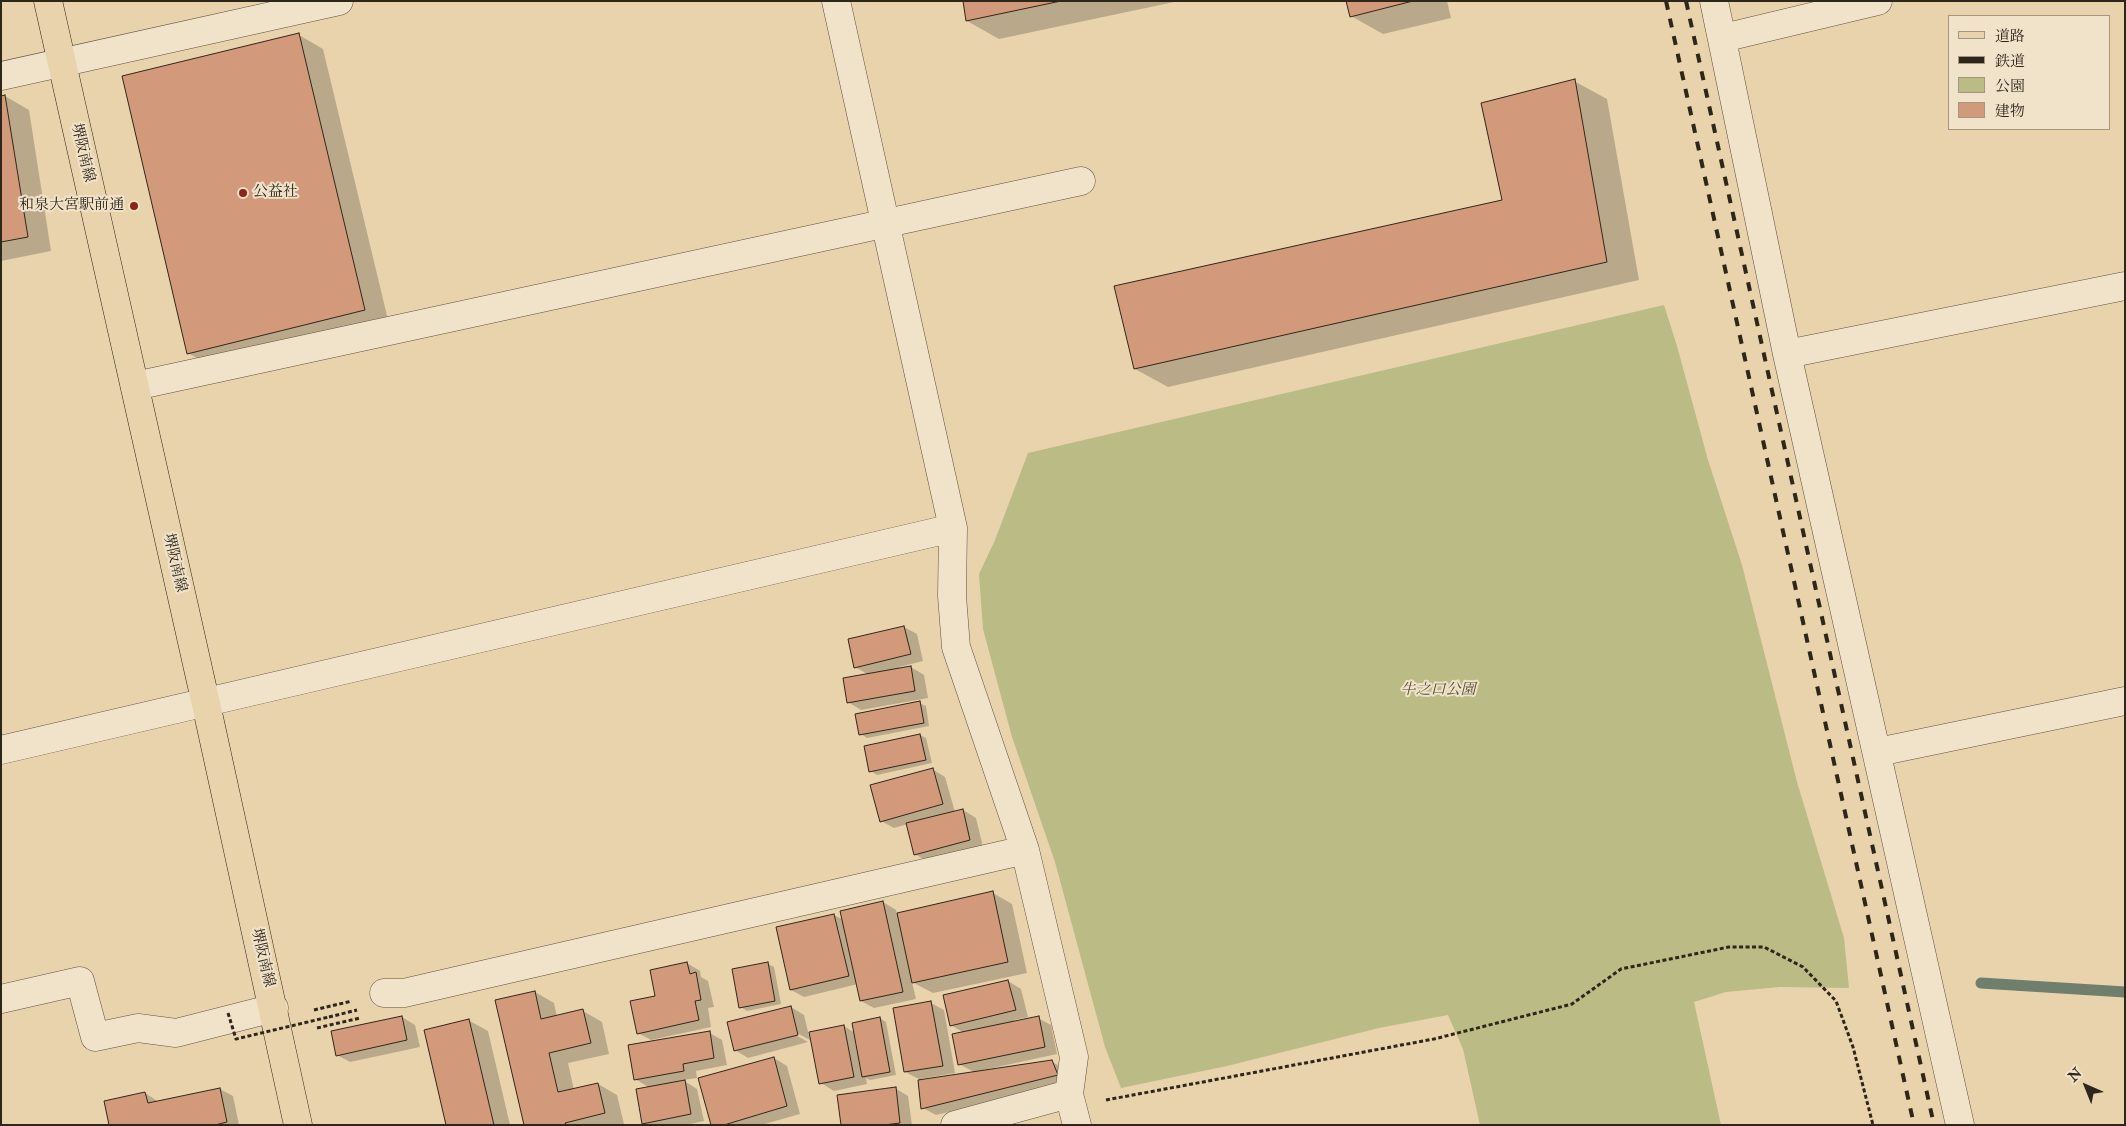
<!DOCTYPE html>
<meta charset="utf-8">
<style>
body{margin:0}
#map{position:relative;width:2126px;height:1126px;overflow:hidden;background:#e9d3ad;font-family:"IM FELL Double Pica","Noto Serif JP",serif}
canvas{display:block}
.frame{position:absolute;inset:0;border:2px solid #2f261a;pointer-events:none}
.legend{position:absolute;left:1948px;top:15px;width:162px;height:115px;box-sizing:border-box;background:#f1e2ca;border:1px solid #a39784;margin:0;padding:6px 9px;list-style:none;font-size:15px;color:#2f261a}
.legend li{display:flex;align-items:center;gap:10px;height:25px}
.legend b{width:25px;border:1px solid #a39784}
.north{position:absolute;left:2061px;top:1061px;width:50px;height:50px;-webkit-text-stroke:4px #f1e2ca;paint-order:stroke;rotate:316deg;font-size:14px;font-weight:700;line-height:20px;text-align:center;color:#2f261a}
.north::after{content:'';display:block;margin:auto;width:18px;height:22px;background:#2f261a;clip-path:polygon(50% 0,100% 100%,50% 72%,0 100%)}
</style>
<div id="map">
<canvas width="2126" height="1126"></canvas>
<div class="frame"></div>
<ul class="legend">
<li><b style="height:6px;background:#e9d3ad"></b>道路</li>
<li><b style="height:6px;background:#2f261a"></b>鉄道</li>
<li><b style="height:14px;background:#bbbb86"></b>公園</li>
<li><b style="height:14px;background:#d29a7b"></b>建物</li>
</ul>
<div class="north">N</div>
</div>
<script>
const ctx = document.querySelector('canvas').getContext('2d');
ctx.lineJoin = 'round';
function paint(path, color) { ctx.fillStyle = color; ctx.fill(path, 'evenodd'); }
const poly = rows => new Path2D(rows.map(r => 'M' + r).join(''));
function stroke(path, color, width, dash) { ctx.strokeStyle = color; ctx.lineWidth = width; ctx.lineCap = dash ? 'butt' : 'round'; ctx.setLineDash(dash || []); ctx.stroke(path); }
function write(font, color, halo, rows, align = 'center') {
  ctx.font = font + ' "IM FELL Double Pica","Noto Serif JP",serif'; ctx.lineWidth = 4; ctx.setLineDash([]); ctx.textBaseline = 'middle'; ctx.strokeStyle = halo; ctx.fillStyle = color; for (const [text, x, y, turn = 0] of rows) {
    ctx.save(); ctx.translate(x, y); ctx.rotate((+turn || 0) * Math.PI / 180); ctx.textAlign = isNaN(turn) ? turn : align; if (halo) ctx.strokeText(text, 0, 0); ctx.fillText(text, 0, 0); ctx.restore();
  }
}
const green = poly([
 [1664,305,1677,346,1708,460,1742,565,1797,782,1844,938,1849,988,1780,987,1726,992,1694,1002,1721,1125,1480,1125,1463,1049,1448,1015,1379,1028,1227,1066,1121,1088,1105,1047,1055,862,1012,737,983,629,979,574,995,540,1028,453]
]);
const shadow = poly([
 [964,1,1179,1,999,39,967,21],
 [1347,1,1447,1,1451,18,1383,34,1351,16],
 [299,35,323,49,389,324,213,367,188,353],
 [1574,81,1607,99,1639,280,1168,387,1135,369,1503,201],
 [5,96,29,110,51,251,1,261,1,97],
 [904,627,917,634,923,661,899,667,899,669,911,667,924,675,928,698,861,710,848,702,869,675,855,667],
 [919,703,926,706,929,726,867,738,861,734],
 [920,735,926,738,932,763,877,775,871,771],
 [932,769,945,777,955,812,963,810,976,818,983,847,928,862,915,854,908,824,894,828,881,821],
 [993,893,1012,904,1027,973,933,993,912,982,916,999,874,1008,861,1001,858,984,804,997,791,990,834,915,844,920,883,902,896,910,897,914],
 [687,963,700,971,701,977,708,981,714,1007,708,1008,711,1027,651,1040,638,1033,657,997],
 [768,964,774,967,781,1004,747,1011,741,1007],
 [1008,981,1021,989,1028,1017,1014,1020,1014,1023,1038,1018,1051,1025,1057,1054,974,1072,959,1064,964,1033,951,1025],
 [535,992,554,1003,557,1017,583,1011,602,1022,609,1054,568,1063,574,1090,598,1084,617,1095,624,1124,525,1125],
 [931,1003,944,1010,955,1073,920,1079,921,1080,905,1072],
 [791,1007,804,1015,810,1040,793,1031,792,1033,808,1042,748,1058,735,1050],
 [402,1017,415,1025,420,1047,350,1062,337,1055],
 [880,1018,886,1022,896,1075,870,1080,866,1078,867,1084,834,1091,821,1083,844,1026,855,1033],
 [468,1020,488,1031,510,1125,447,1125],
 [710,1033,722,1040,727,1065,696,1071,697,1078,683,1080,697,1089,704,1121,686,1125,646,1125,643,1123,650,1088,635,1079],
 [774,1058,787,1066,800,1114,761,1125,712,1125],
 [1052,1062,1065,1069,1070,1082,936,1115,923,1108],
 [895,1088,908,1096,912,1125,842,1125],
 [220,1089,233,1096,239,1125,110,1125,145,1093,159,1102]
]);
const stream = poly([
 [1981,983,2125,992]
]);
const building = poly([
 [963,1,1061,1,966,21,963,1],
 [1346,1,1413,1,1350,17,1346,1],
 [299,33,365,310,187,354,122,76,299,33],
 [1575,79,1607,262,1134,369,1114,286,1502,200,1481,103,1575,79],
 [5,95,28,237,1,242,1,96,5,95],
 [904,626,911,654,854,668,848,639,904,626],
 [911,666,915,691,847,703,843,678,911,666],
 [920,701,924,723,859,735,855,714,920,701],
 [920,734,926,760,869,772,864,746,920,734],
 [933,768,943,804,880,822,870,785,933,768],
 [963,809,970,840,914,855,906,823,963,809],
 [993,891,1008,962,912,983,897,913,993,891],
 [883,901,903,992,860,1001,840,911,883,901],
 [834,914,849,976,790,990,776,927,834,914],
 [687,962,690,974,696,972,701,1000,695,1001,699,1020,637,1034,630,1001,655,996,650,970,687,962],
 [768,962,775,1001,739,1008,732,969,768,962],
 [1008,980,1016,1010,950,1026,943,995,1008,980],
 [535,991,541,1019,583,1009,591,1043,549,1053,558,1092,598,1083,605,1113,565,1123,566,1125,524,1125,495,1000,535,991],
 [931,1001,943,1066,904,1072,893,1008,931,1001],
 [791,1006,798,1035,734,1051,727,1022,791,1006],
 [402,1016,407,1040,336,1056,331,1031,402,1016],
 [1039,1016,1045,1047,958,1065,952,1034,1039,1016],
 [880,1017,890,1072,862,1077,852,1023,880,1017],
 [469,1019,494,1125,446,1125,424,1030,469,1019],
 [844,1025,854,1077,819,1084,809,1032,844,1025],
 [710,1031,714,1058,683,1064,684,1071,634,1080,628,1045,710,1031],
 [774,1057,787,1106,724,1125,711,1125,698,1078,774,1057],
 [1052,1060,1058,1075,921,1109,918,1080,1052,1060],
 [685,1080,691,1114,642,1124,636,1089,685,1080],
 [896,1087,900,1123,884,1125,841,1125,837,1095,896,1087],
 [220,1088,227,1122,215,1125,109,1125,104,1101,145,1092,148,1103,220,1088]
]);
const path = poly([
 [314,1010,352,1001],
 [329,1017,357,1010],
 [317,1028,360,1018],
 [1106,1100,1434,1039,1572,1004,1621,969,1729,947,1764,947,1803,967,1836,1001,1853,1047,1873,1125]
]);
const minor = poly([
 [836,1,953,528,952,596,956,647,1025,850,1074,1057,1069,1094,1077,1125],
 [1714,1,1787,354,1960,1125],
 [1723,38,1878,1],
 [1,76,339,1],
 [1787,354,2125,286],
 [135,386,1081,181],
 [1,750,953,528],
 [1878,752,2125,701],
 [384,993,404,993,1025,850],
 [1,999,80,981,95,1037,138,1028,176,1033,274,1008],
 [955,1125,1069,1094]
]);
const major = poly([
 [48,1,206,704,298,1125]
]);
const rail = poly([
 [1666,1,1914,1125],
 [1686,1,1934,1125]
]);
const pathBridge = poly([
 [228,1013,236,1039,329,1017]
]);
const markers = [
 [243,193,5,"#8f2418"],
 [134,206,5,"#8f2418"]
];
const streetNames = [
 ["堺阪南線",82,153,77],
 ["堺阪南線",174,563,77],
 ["堺阪南線",262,958,77]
];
const poiNames = [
 ["公益社",253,193],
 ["和泉大宮駅前通",124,206,"right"]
];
const parkNames = [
 ["牛之口公園",1438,691]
];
paint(green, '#bbbb86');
paint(shadow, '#0003');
stroke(stream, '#6f7e6d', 11);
paint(building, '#d29a7b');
stroke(building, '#2f261a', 1);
stroke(minor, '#5e513f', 29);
stroke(major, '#2f261a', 29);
stroke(path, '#2f261a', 3, [4, 2.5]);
stroke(minor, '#f1e2ca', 28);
stroke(major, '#e9d3ad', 28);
stroke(rail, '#2f261a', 4, [9, 9]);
stroke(pathBridge, '#2f261a', 3, [4, 2.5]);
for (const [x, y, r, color] of markers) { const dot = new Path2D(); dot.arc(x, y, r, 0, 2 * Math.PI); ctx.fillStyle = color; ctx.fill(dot); stroke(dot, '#f1e2ca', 2); }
write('15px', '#2f261a', '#f1e2ca', streetNames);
write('15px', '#2f261a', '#f1e2ca', poiNames, 'left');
write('italic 15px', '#524b35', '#f1e2ca', parkNames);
</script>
